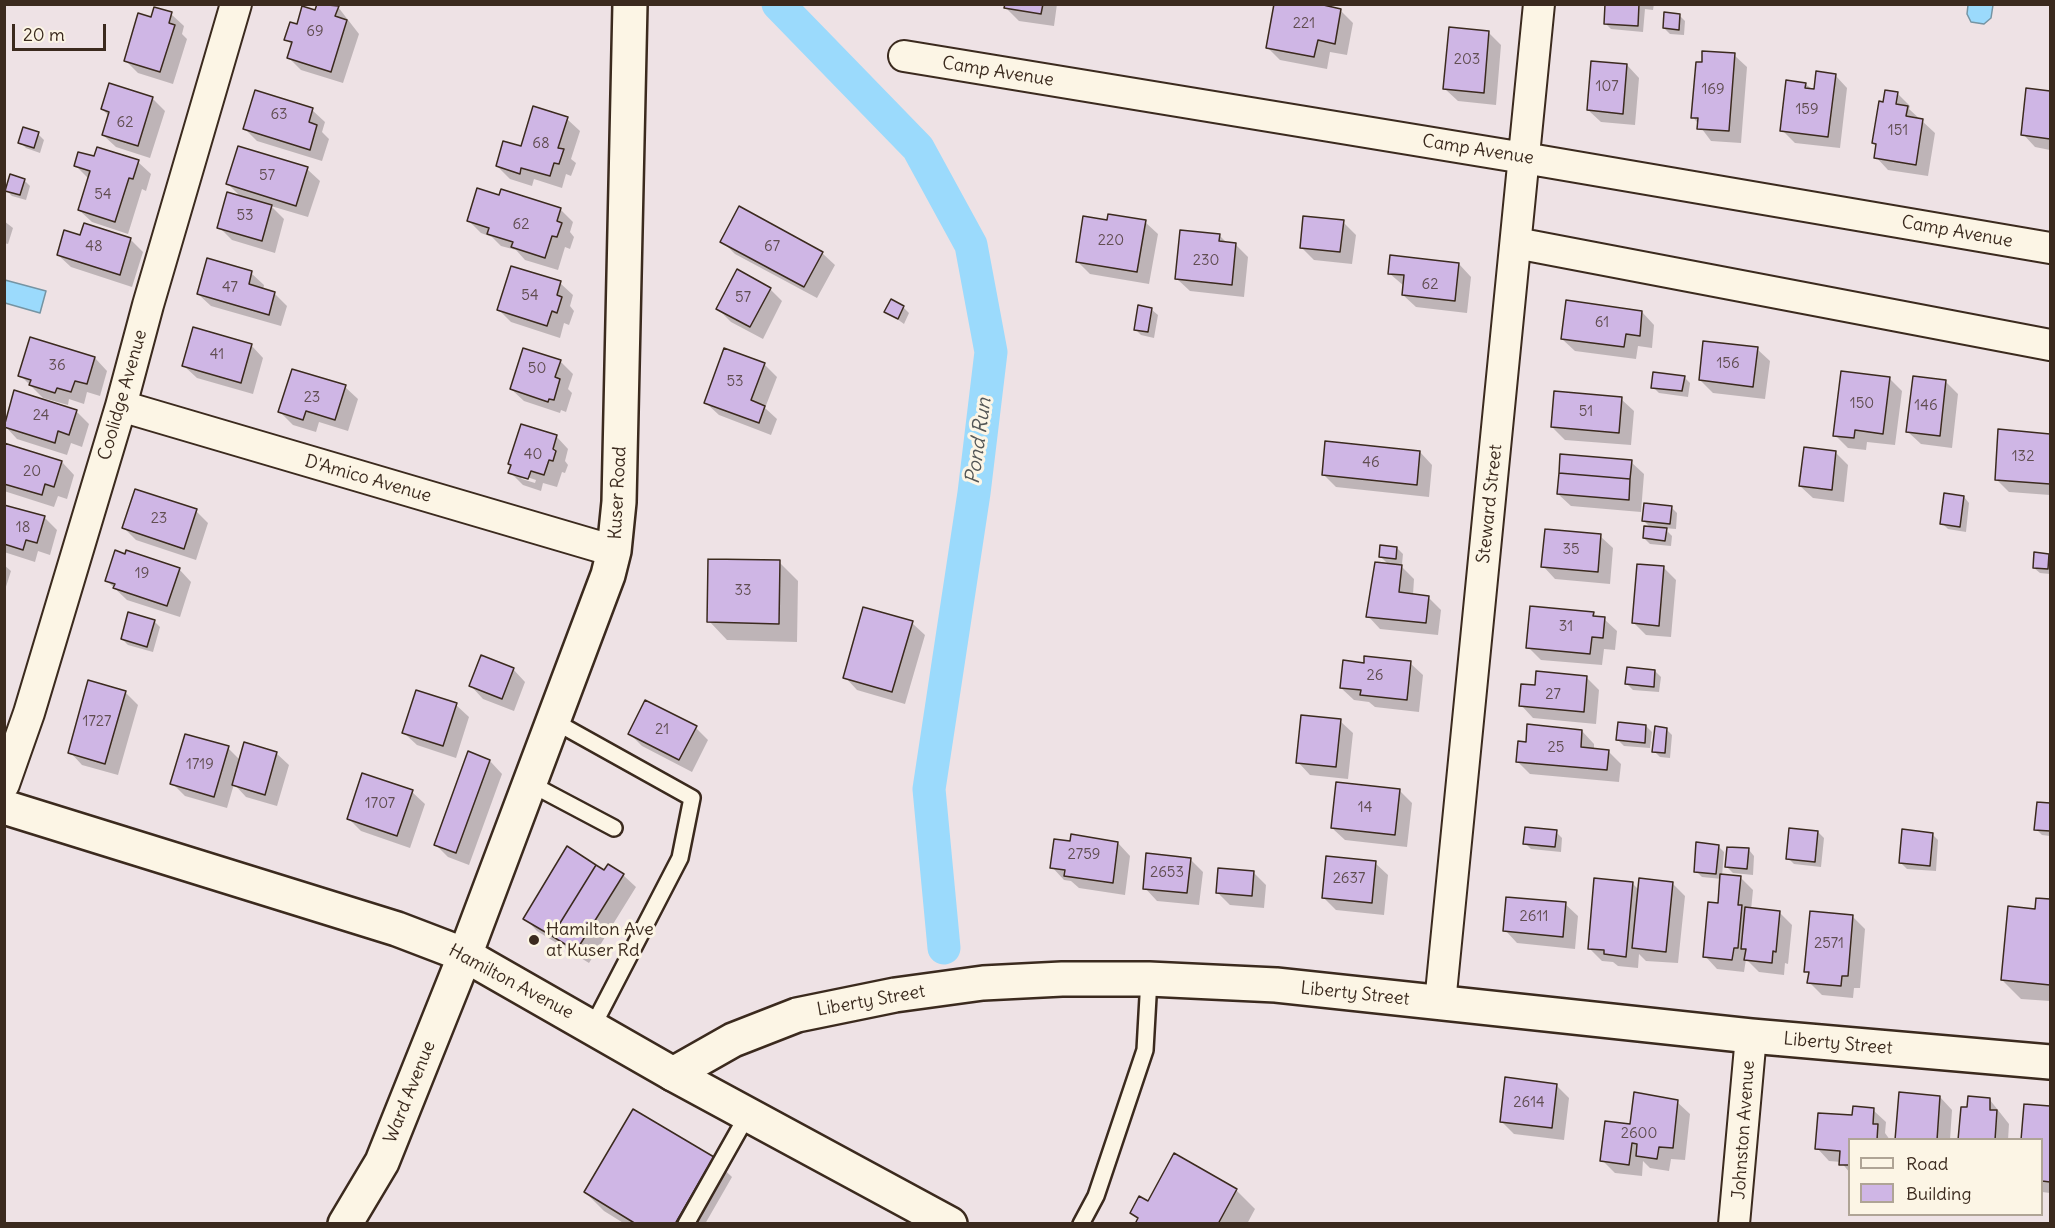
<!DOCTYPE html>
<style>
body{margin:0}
#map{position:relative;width:2055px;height:1228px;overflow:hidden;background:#eee2e5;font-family:Delius,sans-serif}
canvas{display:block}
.frame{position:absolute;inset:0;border:6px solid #3b2a1e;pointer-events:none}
.legend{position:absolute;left:1848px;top:1138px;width:195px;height:78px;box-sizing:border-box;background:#fcf5e5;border:2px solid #afa495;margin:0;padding:8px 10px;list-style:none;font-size:18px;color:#3b2a1e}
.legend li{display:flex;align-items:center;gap:12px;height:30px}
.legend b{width:30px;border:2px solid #afa495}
.scale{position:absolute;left:12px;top:24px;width:94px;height:27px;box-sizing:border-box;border:3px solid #3b2a1e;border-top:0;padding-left:8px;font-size:18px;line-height:21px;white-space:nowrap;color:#3b2a1e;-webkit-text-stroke:4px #fcf5e5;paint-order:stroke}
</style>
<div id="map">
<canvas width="2055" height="1228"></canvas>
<div class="frame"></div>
<ul class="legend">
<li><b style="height:8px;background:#fcf5e5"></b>Road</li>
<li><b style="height:16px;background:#cfb6e5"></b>Building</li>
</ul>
<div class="scale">20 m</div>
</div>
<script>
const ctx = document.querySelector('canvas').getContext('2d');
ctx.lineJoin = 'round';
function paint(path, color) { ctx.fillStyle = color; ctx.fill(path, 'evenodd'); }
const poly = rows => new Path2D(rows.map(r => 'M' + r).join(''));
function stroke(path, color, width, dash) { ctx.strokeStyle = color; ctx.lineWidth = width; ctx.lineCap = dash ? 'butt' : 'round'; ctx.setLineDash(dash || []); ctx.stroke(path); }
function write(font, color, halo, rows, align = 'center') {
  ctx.font = font + ' Delius,sans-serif'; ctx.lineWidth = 6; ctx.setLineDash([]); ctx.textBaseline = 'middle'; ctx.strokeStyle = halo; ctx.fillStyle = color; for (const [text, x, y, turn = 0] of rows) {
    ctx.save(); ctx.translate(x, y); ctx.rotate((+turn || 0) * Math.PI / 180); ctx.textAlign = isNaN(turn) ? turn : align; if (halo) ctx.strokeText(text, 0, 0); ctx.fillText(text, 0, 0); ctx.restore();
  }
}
const water = poly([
 [1968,5,1993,5,1991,18,1984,24,1971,22,1967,14,1968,5],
 [5,280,46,291,40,313,5,303,5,280]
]);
const shadow = poly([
 [319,4,338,7,359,34,343,83,301,70,288,57,292,45,286,39,316,12],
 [1006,4,1057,4,1054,26,1019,21,1006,8],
 [1607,4,1654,4,1653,10,1645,9,1643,32,1611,29,1605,23],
 [1340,10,1353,23,1347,55,1330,52,1327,69,1280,60,1267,47],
 [171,14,184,26,182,34,187,39,173,84,138,73,125,60,152,19],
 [1679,15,1685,21,1684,35,1670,34,1664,28],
 [1489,33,1501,45,1496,105,1458,101,1445,89],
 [1734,55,1747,67,1741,143,1711,141,1693,117,1703,63],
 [1627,65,1639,78,1635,125,1601,122,1588,110],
 [1835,75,1847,88,1840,148,1795,143,1782,130,1805,84,1815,91],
 [2028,90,2050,93,2050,150,2035,147,2023,134],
 [1897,93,1910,106,1909,109,1935,133,1928,176,1888,170,1876,157,1877,147,1873,143,1884,103],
 [152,98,165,111,150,158,116,147,103,135,109,116,102,109],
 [312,110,325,122,322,132,329,139,322,161,257,141,245,129],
 [567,119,580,131,571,159,576,163,571,176,566,174,562,188,534,179,532,186,510,179,497,166],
 [38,134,44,140,40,153,26,148,20,142],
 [95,158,138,162,151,174,146,191,142,189,128,234,92,222,79,210,89,179,76,166],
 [307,169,320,181,308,217,271,206,284,219,275,253,232,240,219,227,242,198,228,184],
 [24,180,30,186,26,200,12,196,6,190],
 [500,197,560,209,573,222,570,232,574,237,570,249,565,247,558,270,525,260,516,250,501,246,492,237,481,233,469,221],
 [4,221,13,228,8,244,4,243],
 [1108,222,1145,222,1158,234,1149,284,1090,274,1077,261],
 [1343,222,1356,235,1352,264,1314,260,1301,247],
 [85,225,131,240,143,252,132,287,71,267,58,255,81,237],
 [1219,235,1228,244,1236,245,1248,257,1244,297,1190,291,1177,279],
 [722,241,822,253,835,265,817,298,735,254],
 [1459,264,1471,277,1467,313,1416,307,1403,295,1404,286,1389,273],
 [251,273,264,285,263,290,274,293,287,306,281,326,211,306,198,294],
 [560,283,573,295,570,306,574,311,569,325,564,323,560,338,511,322,499,310],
 [770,289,782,301,763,339,731,322,718,309],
 [903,307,909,313,904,324,886,311],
 [1152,310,1158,315,1154,338,1141,335,1135,329],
 [1642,312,1654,325,1652,348,1638,346,1636,359,1575,351,1562,339],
 [251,345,263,358,253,394,197,378,184,366],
 [1757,349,1770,361,1765,399,1713,393,1700,380],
 [95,358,107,371,100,396,87,392,84,404,69,399,68,405,43,398,20,375],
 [560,361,573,374,568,389,572,393,566,412,561,410,560,413,524,401,511,389],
 [764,364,777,377,765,408,777,419,771,435,719,415,706,403],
 [1684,377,1690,383,1688,397,1659,393,1653,387],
 [1889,378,1902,391,1895,445,1867,442,1866,450,1848,448,1835,435],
 [1946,382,1958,394,1952,448,1921,444,1908,432],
 [345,387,358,399,348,431,319,422,316,432,293,425,280,412],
 [1621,399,1634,411,1631,445,1565,440,1552,427],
 [76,411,89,424,82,447,71,443,67,455,17,439,5,426],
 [2000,431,2050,435,2050,495,2009,492,1996,479],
 [556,436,568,449,565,461,568,465,565,473,562,472,557,487,543,483,541,491,523,485,510,472,510,464],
 [518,474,536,480,535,483,522,479],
 [4,444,62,462,74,475,67,499,58,496,54,507,4,491],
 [1420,452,1432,465,1429,497,1336,487,1323,474],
 [1835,452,1848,465,1844,502,1813,498,1800,486],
 [1631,462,1644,474,1641,512,1571,506,1558,494],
 [1964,497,1969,503,1966,532,1948,529,1942,523],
 [4,506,44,517,57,530,50,555,38,551,35,562,4,552],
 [1671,507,1677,513,1676,529,1664,528,1672,536,1671,546,1650,544,1644,538,1651,528,1644,521],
 [196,511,208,523,196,560,136,540,123,527],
 [1600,536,1613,548,1610,584,1555,579,1543,566],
 [1397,548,1403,554,1402,564,1399,564,1414,579,1413,595,1428,597,1441,610,1438,635,1380,629,1368,616,1370,590,1374,590,1389,565,1380,556],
 [2049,556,2050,574,2040,573,2034,568],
 [779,562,798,581,797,642,727,640,709,621],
 [4,565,11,571,4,593],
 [1664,568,1676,580,1671,637,1646,635,1633,622],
 [179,569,191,582,180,617,127,600,106,580],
 [1593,613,1598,618,1604,619,1617,631,1615,650,1604,649,1602,665,1541,660,1528,647],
 [154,621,160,627,153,652,128,645,122,639],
 [912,623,925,635,905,704,857,690,845,677],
 [1410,663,1423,675,1419,712,1375,707,1369,702,1354,700,1341,688,1365,665],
 [513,669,525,682,514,711,483,699,471,686],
 [1655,671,1661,677,1659,692,1633,690,1627,684],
 [1586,677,1599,690,1596,724,1533,718,1521,705,1537,687],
 [125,692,138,705,118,775,82,765,70,752],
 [456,705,469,717,456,758,417,745,404,733],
 [1340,721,1353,733,1348,779,1310,775,1298,762],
 [1646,726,1652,732,1650,748,1624,746,1618,740],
 [696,728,708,740,692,772,642,746,629,733],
 [1666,729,1672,735,1670,758,1660,757,1654,751],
 [1582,731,1594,744,1594,750,1608,751,1621,764,1619,782,1530,774,1517,761,1527,743],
 [228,748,240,760,276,753,289,765,277,806,246,797,234,784,227,808,185,796,172,783],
 [468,753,490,761,502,774,469,865,448,857,435,844],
 [1399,790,1412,803,1407,847,1345,840,1332,828],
 [412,792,425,804,410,848,361,831,348,818],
 [2038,804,2050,805,2050,836,2042,835,2036,829],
 [1556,832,1562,838,1561,852,1531,849,1525,843],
 [1818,832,1824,838,1821,867,1794,864,1788,858],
 [1932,834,1938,840,1936,871,1907,869,1901,863],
 [1118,843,1130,856,1125,895,1079,888,1071,881,1064,880,1052,867],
 [1718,846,1724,852,1722,876,1740,877,1753,890,1751,910,1779,912,1792,925,1788,964,1785,963,1784,975,1759,972,1746,959,1744,972,1717,969,1705,956,1719,905,1722,879,1702,877,1696,871],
 [1749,850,1754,856,1753,875,1733,873,1727,867],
 [1190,859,1203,872,1199,905,1157,901,1145,888],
 [1375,863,1388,875,1384,915,1336,910,1323,897],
 [1254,873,1266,885,1264,908,1230,905,1218,893],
 [623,875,636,887,589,963,537,931,525,918],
 [1632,883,1639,890,1672,883,1685,896,1678,963,1646,961,1639,954,1638,968,1618,966,1613,962,1602,961,1589,948],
 [2037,900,2050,901,2050,1001,2021,999,2002,980,2037,911],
 [1565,904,1578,916,1575,949,1517,943,1505,930],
 [1853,917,1865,929,1860,988,1854,988,1853,998,1822,995,1809,982,1810,975,1806,971],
 [1556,1085,1569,1098,1564,1140,1514,1134,1502,1122],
 [1940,1097,1952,1110,1950,1140,1897,1140],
 [1990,1100,2009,1124,2008,1140,1959,1140,1969,1109],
 [1677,1102,1690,1114,1685,1160,1671,1159,1669,1171,1650,1168,1643,1161,1642,1176,1615,1173,1602,1160,1632,1126],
 [2025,1106,2050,1108,2050,1193,2042,1192,2042,1140],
 [1873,1110,1886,1122,1885,1133,1890,1140,1850,1140,1850,1173,1841,1162,1829,1161,1817,1148,1854,1117],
 [633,1111,713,1159,732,1177,705,1224,625,1224,604,1211,585,1192],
 [1236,1190,1255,1209,1247,1224,1137,1224,1139,1220,1132,1212,1148,1203]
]);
const canal = poly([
 [778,4,918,148,971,245,991,352,974,493,929,789,944,948]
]);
const building = poly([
 [317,4,339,6,335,16,347,20,331,72,287,58,292,42,284,40,290,22,297,24,302,6,315,10,317,4],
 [1005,4,1043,4,1041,14,1004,8,1005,4],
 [1274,4,1319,4,1341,9,1335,44,1318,40,1314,57,1266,48,1274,4],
 [1605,4,1639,4,1638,26,1604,24,1605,4],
 [154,7,172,12,169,23,175,25,160,72,124,61,138,13,151,17,154,7],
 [1664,12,1680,14,1679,30,1663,28,1664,12],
 [1449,27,1489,31,1484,93,1443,89,1449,27],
 [1702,51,1735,53,1729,131,1697,129,1698,118,1691,118,1696,62,1702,62,1702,51],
 [1591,61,1627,64,1623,114,1587,110,1591,61],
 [1816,71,1836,74,1828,137,1780,131,1786,80,1806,83,1805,88,1814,89,1816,71],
 [109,83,153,97,138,146,102,135,109,112,101,109,109,83],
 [2026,88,2050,91,2050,139,2021,135,2026,88],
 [255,90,313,108,309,122,317,125,310,150,243,129,255,90],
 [1885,90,1898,92,1896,104,1908,106,1906,116,1923,119,1916,165,1874,158,1876,144,1872,143,1879,101,1883,102,1885,90],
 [533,106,568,117,558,148,564,149,559,164,554,163,550,176,521,168,520,174,496,166,503,141,521,146,533,106],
 [23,127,39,132,34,148,18,143,23,127],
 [238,146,308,167,296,206,226,184,238,146],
 [97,147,139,160,133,179,129,178,115,222,78,210,90,171,74,166,78,152,94,156,97,147],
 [10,174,25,179,20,195,5,191,10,174],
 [477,188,499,195,501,189,561,208,557,221,562,223,557,237,552,236,545,258,511,247,513,242,487,234,489,228,467,221,477,188],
 [227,192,272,205,262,241,217,228,227,192],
 [739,206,823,252,804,287,720,242,739,206],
 [1108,214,1146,220,1137,272,1076,262,1083,216,1107,220,1108,214],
 [1303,216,1344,220,1340,252,1300,248,1303,216],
 [84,223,131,238,120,275,57,255,64,230,80,235,84,223],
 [1180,230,1220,234,1219,241,1236,243,1232,285,1175,279,1180,230],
 [1390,255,1459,263,1455,301,1402,295,1404,275,1388,274,1390,255],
 [207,258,252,271,249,284,275,292,269,315,197,294,207,258],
 [511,266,561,281,557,295,562,297,557,313,552,311,547,326,497,310,511,266],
 [737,269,771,288,750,327,716,309,737,269],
 [891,299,904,306,898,319,884,312,891,299],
 [1566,300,1642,311,1640,336,1626,334,1624,347,1561,339,1566,300],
 [1138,305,1152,308,1148,332,1134,330,1138,305],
 [193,327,252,344,241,383,182,366,193,327],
 [30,337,95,357,87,384,75,381,71,392,57,388,55,393,29,385,31,380,18,376,30,337],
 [1703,341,1758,347,1753,387,1699,380,1703,341],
 [523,348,561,360,555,377,560,379,554,400,549,399,548,402,510,389,523,348],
 [724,348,765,363,751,400,765,406,759,423,704,403,724,348],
 [292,369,346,385,335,420,306,411,303,420,278,412,292,369],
 [1841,371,1890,377,1883,434,1855,430,1854,438,1833,436,1841,371],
 [1653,372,1685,376,1682,391,1651,388,1653,372],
 [1913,376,1946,380,1940,436,1906,432,1913,376],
 [14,390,77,410,69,435,58,431,55,443,4,427,14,390],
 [1554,391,1622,397,1619,433,1551,427,1554,391],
 [521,424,557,435,553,449,556,451,553,461,549,460,544,475,531,471,528,479,508,473,511,465,508,464,521,424],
 [1998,429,2050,434,2050,484,1995,480,1998,429],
 [1325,441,1420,451,1417,485,1322,475,1325,441],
 [4,443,62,461,54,487,45,484,42,495,4,484,4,443],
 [1804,447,1836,451,1832,490,1799,486,1804,447],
 [1560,454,1632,460,1630,479,1559,473,1560,454],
 [1559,473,1630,479,1629,500,1557,494,1559,473],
 [135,489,197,509,184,549,122,528,135,489],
 [1944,493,1964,496,1960,527,1940,524,1944,493],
 [1644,503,1672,506,1670,524,1642,521,1644,503],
 [4,505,45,516,37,543,26,540,23,550,4,544,4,505],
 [1644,526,1667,528,1665,541,1643,538,1644,526],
 [1545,529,1601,534,1598,572,1541,567,1545,529],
 [1380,545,1397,547,1396,559,1379,557,1380,545],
 [115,550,125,554,126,550,180,568,167,606,113,588,115,584,105,581,115,550],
 [2034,552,2049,554,2048,569,2033,568,2034,552],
 [708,559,780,560,779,624,707,622,708,559],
 [1375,562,1402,565,1399,592,1429,596,1426,623,1366,617,1375,562],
 [1637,564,1664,566,1659,626,1632,623,1637,564],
 [1530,606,1594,612,1593,616,1605,617,1603,638,1592,637,1590,654,1526,648,1530,606],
 [863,607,913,621,892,692,843,678,863,607],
 [128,612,155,620,147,647,121,639,128,612],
 [481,655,514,668,502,699,469,686,481,655],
 [1364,656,1411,661,1407,700,1360,695,1361,690,1340,688,1343,660,1364,663,1364,656],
 [1627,667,1655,670,1654,687,1625,684,1627,667],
 [1536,671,1587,676,1584,712,1519,706,1521,684,1535,685,1536,671],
 [88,680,126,691,105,764,68,753,88,680],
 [416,690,457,703,443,746,402,733,416,690],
 [645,700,697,726,679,760,628,734,645,700],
 [1301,715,1341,719,1336,767,1296,763,1301,715],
 [1618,722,1646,725,1645,743,1616,740,1618,722],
 [1527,724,1582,730,1581,747,1609,750,1607,770,1516,762,1518,741,1526,742,1527,724],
 [1655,726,1667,728,1665,753,1652,752,1655,726],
 [185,734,229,746,214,797,170,784,185,734],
 [244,742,277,752,265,795,232,785,244,742],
 [468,751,490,760,456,853,434,845,468,751],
 [362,773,413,790,397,836,347,819,362,773],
 [1336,782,1400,789,1395,835,1331,828,1336,782],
 [2037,802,2050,803,2050,831,2034,830,2037,802],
 [1525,827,1557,830,1555,847,1523,844,1525,827],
 [1789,828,1818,831,1815,862,1786,859,1789,828],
 [1902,829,1933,833,1930,866,1899,863,1902,829],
 [1071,834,1118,842,1113,883,1064,876,1065,870,1050,868,1054,839,1070,841,1071,834],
 [1696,842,1719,845,1716,874,1694,872,1696,842],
 [567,846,596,865,552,936,523,919,567,846],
 [1727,847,1749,848,1747,869,1725,867,1727,847],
 [1146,853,1191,858,1187,893,1143,889,1146,853],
 [1326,856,1376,861,1372,903,1322,898,1326,856],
 [608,864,624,874,576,951,552,936,596,865,604,870,608,864],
 [1218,868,1254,871,1252,896,1216,893,1218,868],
 [1720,874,1741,876,1738,905,1742,905,1738,948,1734,948,1732,960,1703,957,1708,902,1718,903,1720,874],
 [1594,878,1633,882,1626,957,1604,954,1604,950,1588,949,1594,878],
 [1639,878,1673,882,1666,952,1632,948,1639,878],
 [1506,897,1566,902,1563,937,1503,931,1506,897],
 [2036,898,2050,899,2050,985,2001,980,2008,906,2035,909,2036,898],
 [1745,907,1780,911,1776,952,1773,951,1772,963,1744,960,1746,949,1741,949,1745,907],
 [1810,911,1853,915,1848,976,1842,976,1841,986,1807,983,1809,972,1804,972,1810,911],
 [1505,1077,1557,1084,1552,1128,1500,1122,1505,1077],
 [1634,1092,1678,1100,1673,1148,1659,1147,1657,1159,1636,1156,1637,1144,1632,1143,1629,1165,1600,1161,1605,1121,1630,1124,1634,1092],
 [1899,1092,1940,1096,1937,1140,1895,1140,1899,1092],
 [1968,1096,1990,1098,1990,1110,1997,1110,1995,1140,1958,1140,1961,1107,1967,1107,1968,1096],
 [2024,1104,2050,1106,2050,1182,2042,1181,2042,1140,2021,1140,2024,1104],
 [1853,1106,1874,1108,1873,1124,1878,1124,1877,1140,1850,1140,1850,1165,1839,1165,1840,1151,1815,1149,1818,1113,1852,1115,1853,1106],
 [633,1109,714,1157,675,1224,636,1224,584,1192,633,1109],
 [1174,1153,1237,1189,1218,1224,1135,1224,1138,1218,1130,1213,1139,1196,1148,1201,1174,1153]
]);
const service = poly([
 [552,720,692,798,680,858,593,1026],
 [529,783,614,828],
 [686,1224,748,1114],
 [1081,1224,1096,1196,1145,1050,1149,979]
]);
const minor = poly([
 [904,56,1524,158,2050,248],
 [1516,243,2050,345],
 [121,406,614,551],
 [4,784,29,713,121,406,148,305,236,4],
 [1440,1003,1539,4],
 [1734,1224,1751,1036]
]);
const tertiary = poly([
 [673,1074,733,1040,797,1015,895,995,983,983,1062,979,1149,979,1276,985,1751,1036,2050,1062],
 [345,1224,382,1162,465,955,608,575,614,551,619,502,630,4]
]);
const secondary = poly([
 [4,807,397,929,465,955,673,1074,950,1224]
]);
const markers = [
 [534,940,6,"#3b2a1e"]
];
const numberNames = [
 ["221",1304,24],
 ["69",315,32],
 ["203",1467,60],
 ["107",1607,87],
 ["169",1713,90],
 ["159",1807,110],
 ["63",279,115],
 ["62",125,123],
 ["151",1898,131],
 ["68",541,144],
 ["57",267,176],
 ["54",103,195],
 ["53",245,216],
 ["62",521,225],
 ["220",1111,241],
 ["48",94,247],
 ["67",772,247],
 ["230",1206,261],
 ["62",1430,285],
 ["47",230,288],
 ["54",530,296],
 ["57",743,298],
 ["61",1602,323],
 ["41",217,355],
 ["156",1728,364],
 ["36",57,366],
 ["50",537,369],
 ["53",735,382],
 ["23",312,398],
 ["150",1862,404],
 ["146",1926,406],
 ["51",1586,412],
 ["24",41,416],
 ["40",533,455],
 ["132",2023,457],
 ["46",1371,463],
 ["20",32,472],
 ["23",159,519],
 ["18",23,528],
 ["35",1571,550],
 ["19",142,574],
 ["33",743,591],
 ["31",1566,627],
 ["26",1375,676],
 ["27",1553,695],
 ["1727",97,722],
 ["21",662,730],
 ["25",1556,748],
 ["1719",200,765],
 ["1707",380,804],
 ["14",1365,808],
 ["2759",1084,855],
 ["2653",1167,873],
 ["2637",1349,879],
 ["2611",1534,917],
 ["2571",1829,944],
 ["2614",1529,1103],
 ["2600",1639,1134]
];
const streetNames = [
 ["Camp Avenue",998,72,9],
 ["Camp Avenue",1478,150,9],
 ["Camp Avenue",1957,232,10],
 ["Coolidge Avenue",123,395,-74],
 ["D'Amico Avenue",368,479,16],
 ["Kuser Road",618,493,-87],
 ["Steward Street",1490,504,-84],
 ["Hamilton Avenue",511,982,28],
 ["Liberty Street",1355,994,6],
 ["Liberty Street",871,1001,-10],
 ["Liberty Street",1838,1044,5],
 ["Ward Avenue",410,1092,-68],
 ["Johnston Avenue",1744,1130,-86]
];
const poiNames = [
 ["Hamilton Ave",546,930],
 ["at Kuser Rd",546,951]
];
const waterNames = [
 ["Pond Run",979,441,-82]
];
paint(water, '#9bdafc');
stroke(water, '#7594a3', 1.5);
paint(shadow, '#0003');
stroke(canal, '#9bdafc', 33);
paint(building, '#cfb6e5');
stroke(building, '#3b2a1e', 1.5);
stroke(service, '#3b2a1e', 20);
stroke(minor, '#3b2a1e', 34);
stroke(tertiary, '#3b2a1e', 38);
stroke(secondary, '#3b2a1e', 38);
stroke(service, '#fcf5e5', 15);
stroke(minor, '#fcf5e5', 30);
stroke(tertiary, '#fcf5e5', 33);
stroke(secondary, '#fcf5e5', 33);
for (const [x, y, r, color] of markers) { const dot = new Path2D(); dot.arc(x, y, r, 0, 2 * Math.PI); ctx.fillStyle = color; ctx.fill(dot); stroke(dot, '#fcf5e5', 2); }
write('15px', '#604d50', null, numberNames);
write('18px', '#3b2a1e', '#fcf5e5', streetNames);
write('18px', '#3b2a1e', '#fcf5e5', poiNames, 'left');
write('italic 20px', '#535656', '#fcf5e5', waterNames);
</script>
